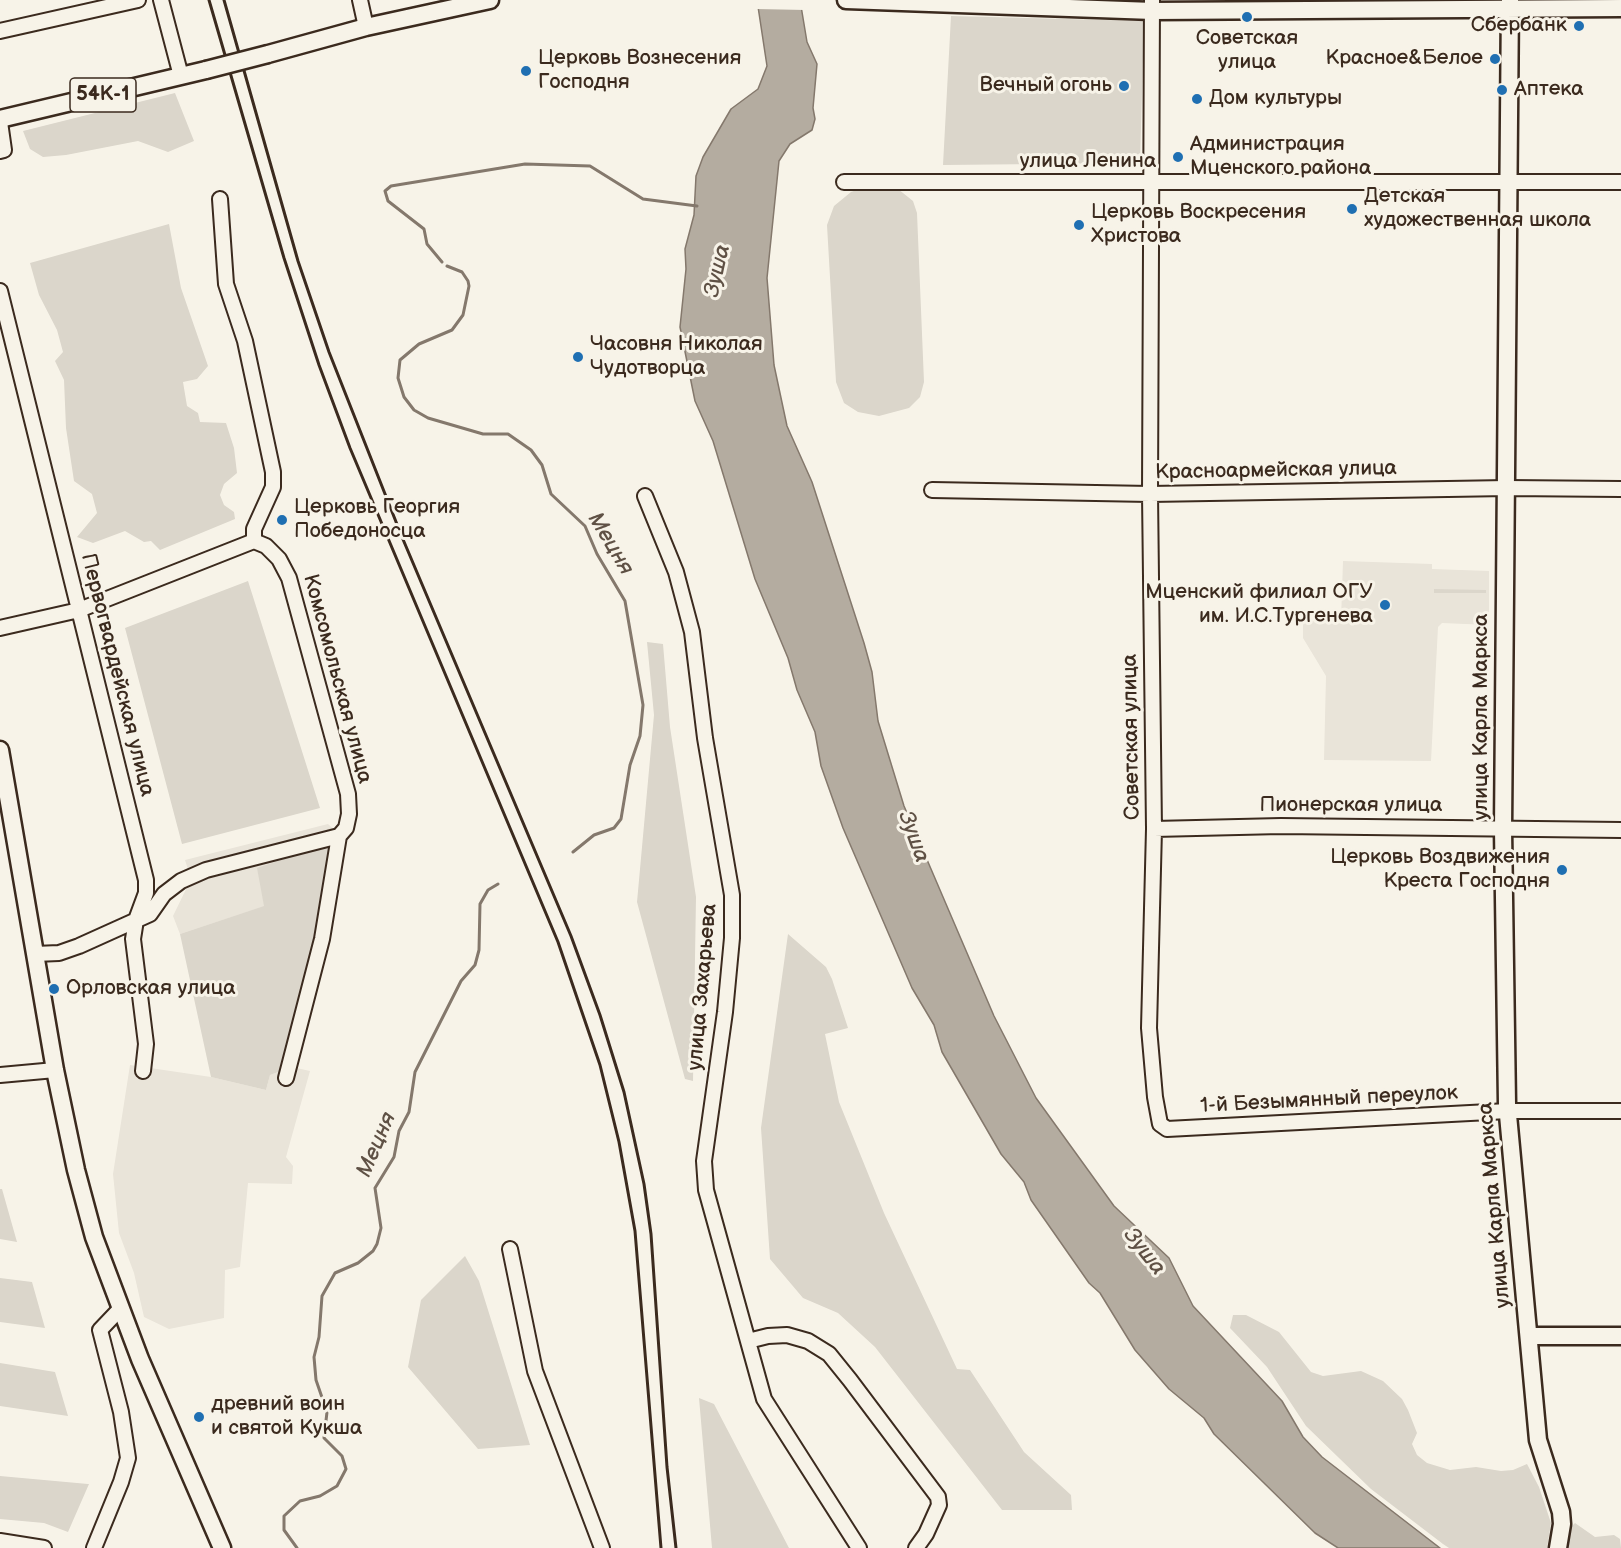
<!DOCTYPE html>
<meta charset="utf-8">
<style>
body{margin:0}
canvas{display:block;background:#f7f3e8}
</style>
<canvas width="1621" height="1548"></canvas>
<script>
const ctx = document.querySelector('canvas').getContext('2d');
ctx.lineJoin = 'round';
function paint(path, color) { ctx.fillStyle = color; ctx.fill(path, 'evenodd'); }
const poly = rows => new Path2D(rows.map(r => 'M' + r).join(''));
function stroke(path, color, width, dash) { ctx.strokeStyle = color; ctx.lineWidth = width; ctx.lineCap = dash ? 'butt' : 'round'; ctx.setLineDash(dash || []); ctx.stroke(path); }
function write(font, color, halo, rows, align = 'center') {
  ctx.font = font + ' "Balsamiq Sans",sans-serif'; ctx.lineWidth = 6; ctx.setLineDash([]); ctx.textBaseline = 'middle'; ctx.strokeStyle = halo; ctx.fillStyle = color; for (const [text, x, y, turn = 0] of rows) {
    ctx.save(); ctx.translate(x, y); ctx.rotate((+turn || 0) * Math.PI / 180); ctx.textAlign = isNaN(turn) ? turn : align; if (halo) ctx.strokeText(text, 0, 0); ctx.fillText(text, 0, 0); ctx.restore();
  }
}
const built = poly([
 [1343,561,1432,564,1432,569,1489,571,1489,625,1442,623,1438,627,1431,761,1324,760,1326,676,1303,638,1303,621,1341,620],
 [328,824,344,839,265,906,180,934,173,916,191,879,185,860],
 [130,1065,211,1077,266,1090,270,1075,292,1067,310,1071,286,1157,293,1166,292,1184,248,1183,240,1267,225,1270,224,1318,169,1329,144,1317,134,1273,119,1233,113,1174]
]);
const green = poly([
 [951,16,1144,21,1140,163,943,165],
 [175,93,194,141,168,152,138,141,66,155,43,157,30,149,23,131],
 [862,188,898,189,913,201,917,213,924,382,920,397,909,408,879,416,858,412,844,403,836,382,827,225,834,206,851,192],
 [169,224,181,288,208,366,197,379,183,382,187,406,198,413,200,422,226,423,234,448,237,473,224,484,220,495,224,505,234,512,235,519,160,550,151,541,144,542,125,531,93,543,77,537,97,513,92,494,74,481,66,428,64,380,55,361,63,352,57,330,39,295,30,263],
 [248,581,320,808,182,844,125,628],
 [1434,589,1486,590,1486,593,1434,593],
 [647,642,663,644,670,727,696,897,693,1081,685,1079,637,902,654,715],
 [344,839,292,1067,270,1075,266,1090,211,1077,180,934,264,906,257,868],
 [788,934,826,967,832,979,848,1028,825,1034,839,1102,884,1213,957,1369,970,1370,1024,1452,1071,1495,1072,1510,1002,1510,875,1347,838,1313,803,1298,770,1259,761,1128],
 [0,1189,2,1189,17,1242,0,1239],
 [465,1256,479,1281,530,1445,478,1449,408,1367,421,1300],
 [0,1278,32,1282,45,1328,0,1322],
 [1233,1315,1246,1315,1279,1332,1311,1372,1323,1376,1361,1371,1383,1381,1402,1399,1408,1410,1417,1433,1412,1444,1417,1455,1427,1463,1450,1470,1476,1467,1501,1471,1513,1470,1527,1464,1539,1487,1551,1523,1547,1548,1449,1548,1443,1544,1371,1489,1306,1426,1267,1367,1230,1328],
 [0,1363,55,1372,68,1416,0,1406],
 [699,1398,714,1404,789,1548,712,1548],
 [0,1476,88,1484,89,1484,68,1532,44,1523,0,1519],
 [1575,1523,1595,1537,1614,1535,1620,1539,1621,1548,1567,1548,1570,1528]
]);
const water = poly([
 [757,0,800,0,807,42,817,64,813,108,815,119,812,130,790,144,779,161,767,278,774,365,787,426,812,482,864,643,872,672,878,721,904,806,994,1016,1036,1098,1114,1206,1169,1258,1193,1306,1282,1401,1303,1437,1322,1457,1440,1548,1338,1548,1315,1533,1214,1434,1204,1418,1169,1389,1135,1350,1100,1293,1089,1283,1031,1200,1024,1182,1001,1154,942,1052,934,1025,912,988,843,828,821,766,815,732,797,690,788,658,755,579,713,441,695,401,680,327,686,269,685,249,694,215,696,176,703,157,731,109,758,89,767,66,757,0]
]);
const pier = poly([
 [754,0,803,0,805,10,756,9]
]);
const stream = poly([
 [442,262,427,244,424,229,388,201,385,191,391,186,525,164,590,166,643,199,697,206],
 [447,266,462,272,468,281,469,286,463,315,452,330,419,344,400,360,398,378,404,397,414,410,428,418,483,434,508,434,531,450,542,465,551,494,585,526,597,554,625,601,643,705,640,736,630,765,621,819,614,828,594,835,573,852],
 [297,1548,284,1530,284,1516,300,1501,320,1496,337,1486,346,1469,342,1456,324,1438,327,1412,316,1380,314,1357,319,1337,322,1296,335,1273,358,1263,373,1251,377,1244,381,1228,375,1188,394,1157,399,1131,409,1112,415,1072,461,981,475,965,479,950,480,904,488,890,498,884]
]);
const minor = poly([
 [161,0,181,76],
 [360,0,366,27],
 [1152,0,1150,494,1154,829,1149,1028,1155,1097,1160,1124,1167,1129,1508,1111,1621,1111],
 [0,31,138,0],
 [0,122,4,150,0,151],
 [844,182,1621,182],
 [220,199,226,284,245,341,273,472,273,487,254,529,254,541],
 [0,291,146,880,146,893,136,920,133,939,146,1044,143,1071],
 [932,490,1150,494,1507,488,1621,489],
 [645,496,676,572,692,632,705,738,732,895,732,938,725,1012,704,1161,706,1190,764,1399,859,1548],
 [254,541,266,546,279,559,289,578,348,794,349,814,346,828,339,836,322,939,286,1078],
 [0,628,79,610,254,541],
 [1154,829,1281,826,1621,830],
 [35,954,59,953,79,946,150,914,164,894,181,881,206,870,339,836],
 [0,1075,55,1070],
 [510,1249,535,1371,602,1548],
 [748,1341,768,1336,787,1335,808,1341,829,1354,850,1380,938,1497,939,1505,926,1534,916,1548],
 [0,1541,44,1548],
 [94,1548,121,1482,128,1458,121,1412,100,1330,120,1309]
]);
const major = poly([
 [846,0,1153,11,1621,8],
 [1510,0,1503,829,1507,1104,1538,1440,1561,1512,1562,1524,1558,1548],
 [268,54,366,27,490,0],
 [0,119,206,70],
 [0,750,55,1070,76,1170,94,1237,140,1359,222,1548],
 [1530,1336,1621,1336]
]);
const rail = poly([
 [209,0,284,258,319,365,350,448,558,942,600,1065,619,1142,635,1231,661,1548],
 [224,0,298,261,329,352,402,537,571,936,600,1015,624,1092,644,1184,651,1234,667,1467,676,1548]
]);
const majorBridge = poly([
 [206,70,268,54]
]);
const markers = [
 [1247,17,6,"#1f6fb2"],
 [1579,26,6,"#1f6fb2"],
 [1495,59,6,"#1f6fb2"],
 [526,71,6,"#1f6fb2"],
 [1124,86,6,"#1f6fb2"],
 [1502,90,6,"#1f6fb2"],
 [1197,99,6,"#1f6fb2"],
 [1178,157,6,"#1f6fb2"],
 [1352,209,6,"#1f6fb2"],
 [1079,225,6,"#1f6fb2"],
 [578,357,6,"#1f6fb2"],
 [282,520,6,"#1f6fb2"],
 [1385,605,6,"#1f6fb2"],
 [1562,870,6,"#1f6fb2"],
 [54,989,6,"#1f6fb2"],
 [199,1417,6,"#1f6fb2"]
];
const shields = [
 [103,95,66]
];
const shieldNames = [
 ["54К-1",103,95]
];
const poiNames = [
 ["Сбербанк",1567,26,"right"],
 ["Советская",1247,39,"center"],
 ["улица",1247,63,"center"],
 ["Церковь Вознесения",538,59],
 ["Господня",538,83],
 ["Красное&Белое",1483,59,"right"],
 ["Вечный огонь",1112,86,"right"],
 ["Аптека",1514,90],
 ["Дом культуры",1209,99],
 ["Администрация",1190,145],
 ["Мценского района",1190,169],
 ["Детская",1364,197],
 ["художественная школа",1364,221],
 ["Церковь Воскресения",1091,213],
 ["Христова",1091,237],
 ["Часовня Николая",590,345],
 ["Чудотворца",590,369],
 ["Церковь Георгия",294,508],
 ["Победоносца",294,532],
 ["Мценский филиал ОГУ",1373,593,"right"],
 ["им. И.С.Тургенева",1373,617,"right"],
 ["Церковь Воздвижения",1550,858,"right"],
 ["Креста Господня",1550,882,"right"],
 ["Орловская улица",66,989],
 ["древний воин",211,1405],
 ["и святой Кукша",211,1429]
];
const streetNames = [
 ["улица Ленина",1088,162],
 ["Красноармейская улица",1276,471,-1],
 ["Первогвардейская улица",117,675,76],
 ["Комсомольская улица",337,679,75],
 ["улица Карла Маркса",1482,717,-90],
 ["Советская улица",1132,737,-91],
 ["Пионерская улица",1351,806],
 ["улица Захарьева",703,987,-85],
 ["1-й Безымянный переулок",1329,1100,-3],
 ["улица Карла Маркса",1495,1205,-95]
];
const waterNames = [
 ["Зуша",718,271,-77],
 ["Мецня",610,544,59],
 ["Зуша",913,837,70],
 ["Мецня",377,1145,-67],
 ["Зуша",1144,1252,52]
];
paint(built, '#e9e4d9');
paint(green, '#dbd6cb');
paint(water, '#b4aca0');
stroke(water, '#84786c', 1.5);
paint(pier, '#f7f3e8');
stroke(stream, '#84786c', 3);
stroke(minor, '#3b2a1e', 18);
stroke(major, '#3b2a1e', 21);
stroke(minor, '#f7f3e8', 14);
stroke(major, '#f7f3e8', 16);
stroke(rail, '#3b2a1e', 3);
stroke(majorBridge, '#3b2a1e', 21, []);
stroke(majorBridge, '#f7f3e8', 16);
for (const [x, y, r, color] of markers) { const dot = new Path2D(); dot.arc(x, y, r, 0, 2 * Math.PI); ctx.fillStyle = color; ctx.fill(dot); stroke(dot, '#f7f3e8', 2); }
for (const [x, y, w] of shields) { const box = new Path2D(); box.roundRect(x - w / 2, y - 17, w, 34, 4.5); ctx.fillStyle = '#f7f3e8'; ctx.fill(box); stroke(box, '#3b2a1e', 1.5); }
write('bold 20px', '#3b2a1e', null, shieldNames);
write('21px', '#3b2a1e', '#f7f3e8', poiNames, 'left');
write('21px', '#3b2a1e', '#f7f3e8', streetNames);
write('italic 22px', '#5f5145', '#f7f3e8', waterNames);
</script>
